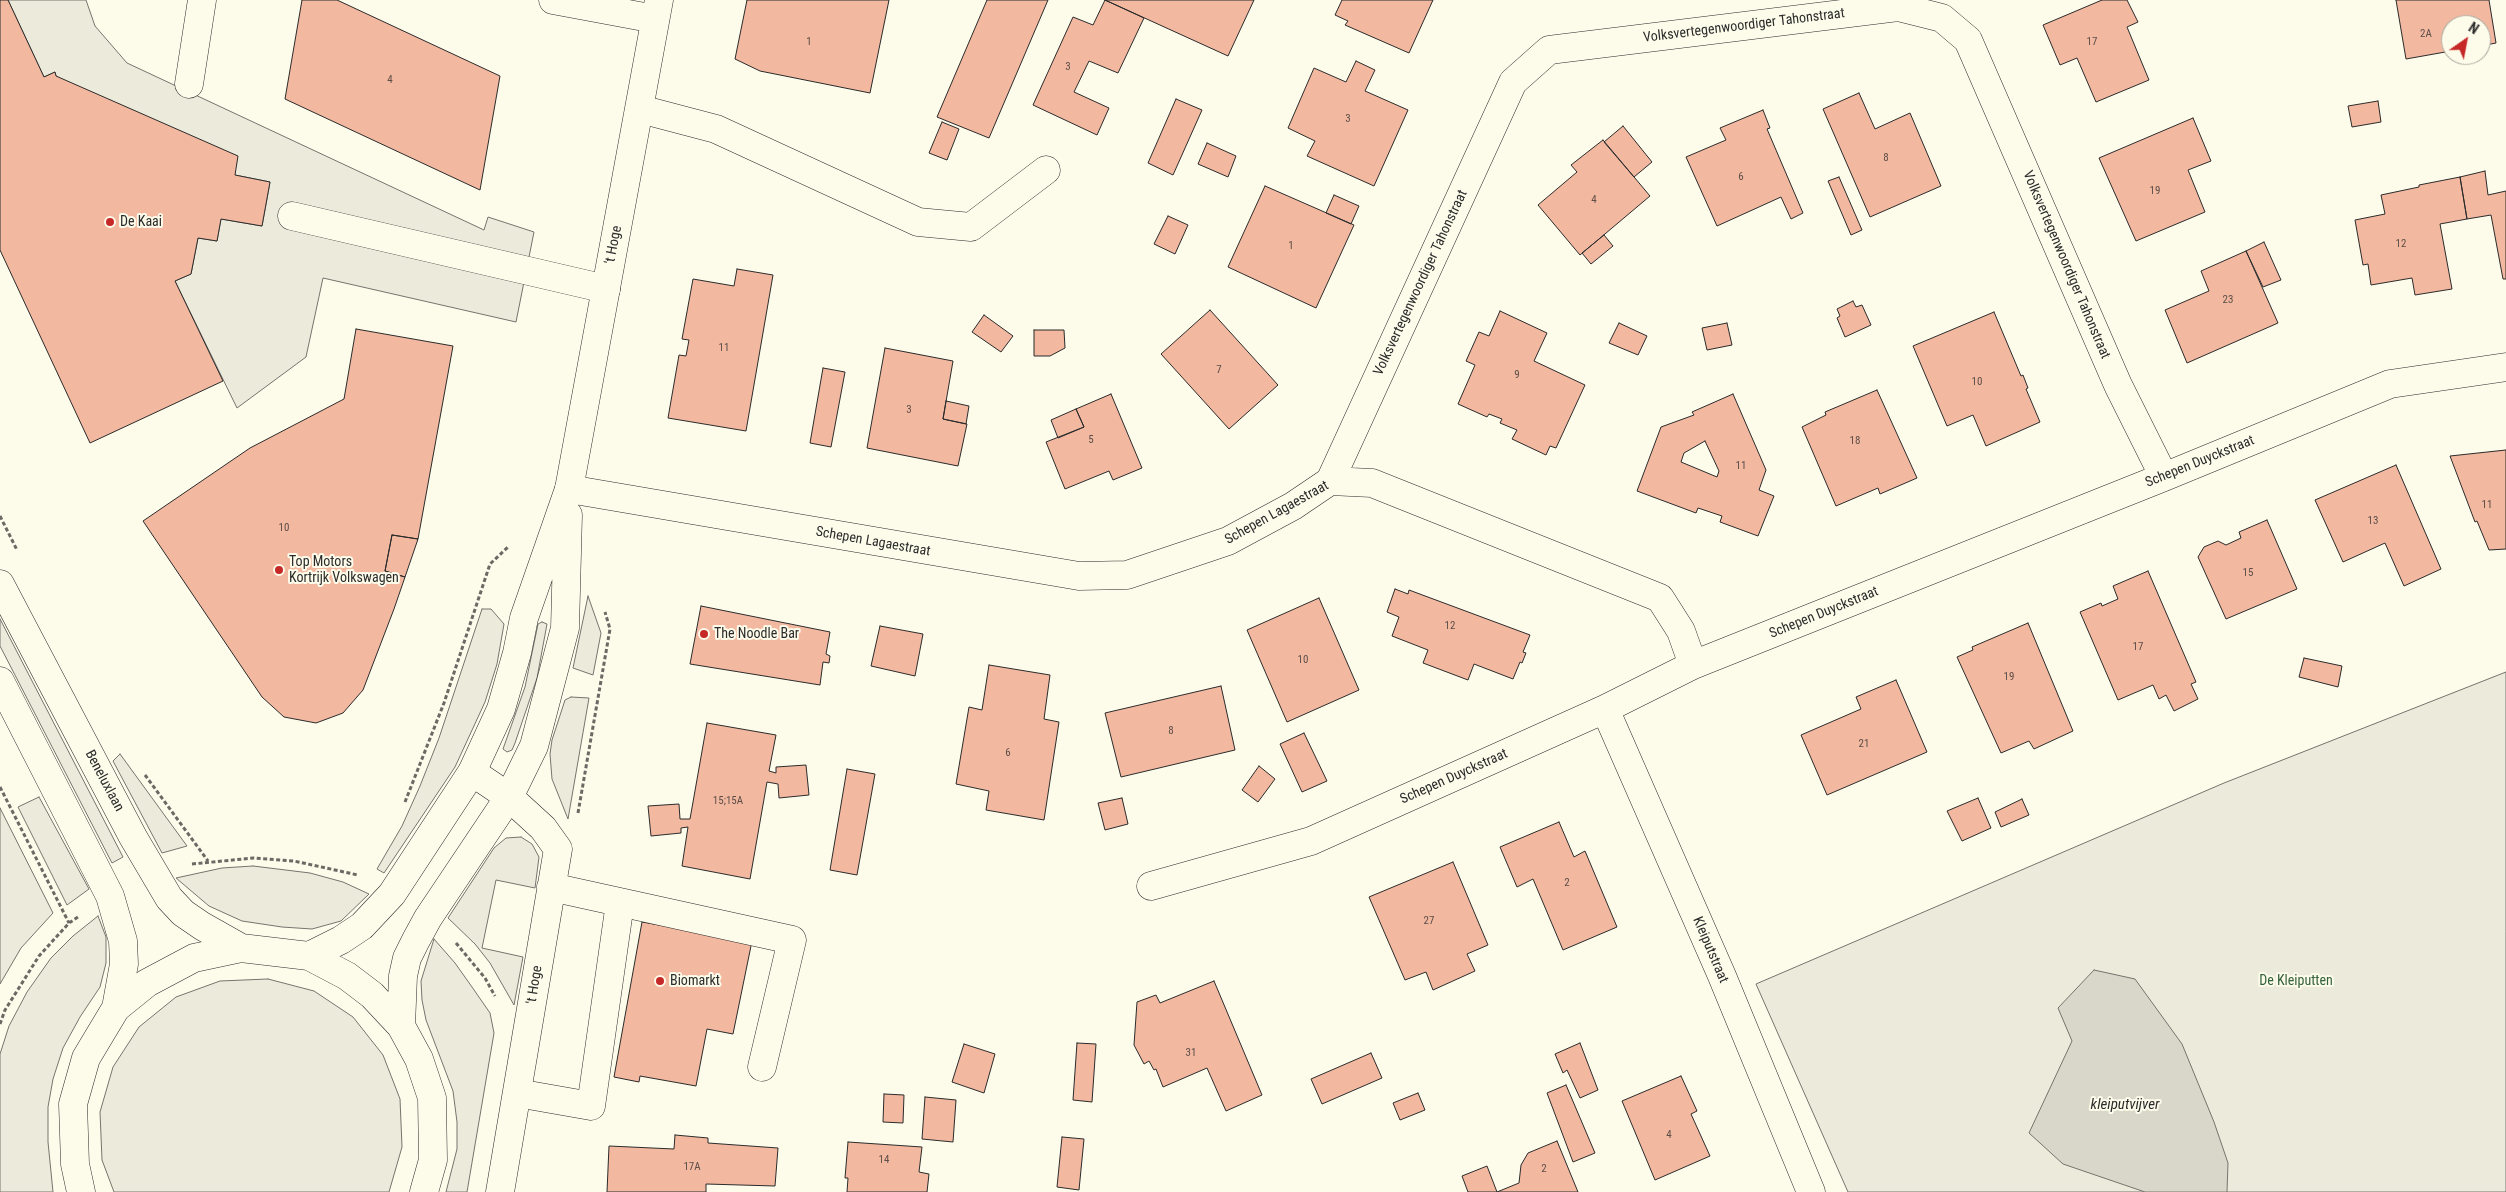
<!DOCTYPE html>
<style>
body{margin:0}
#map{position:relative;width:2506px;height:1192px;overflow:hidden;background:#fdfbea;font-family:"Roboto Condensed",sans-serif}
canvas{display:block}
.north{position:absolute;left:2441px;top:15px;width:50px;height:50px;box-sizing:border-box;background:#fdfbea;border:1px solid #a9a89e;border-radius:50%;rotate:33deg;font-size:14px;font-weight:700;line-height:20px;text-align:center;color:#2b2b2b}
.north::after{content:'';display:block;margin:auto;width:18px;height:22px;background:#c62828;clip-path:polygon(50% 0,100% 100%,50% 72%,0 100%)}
</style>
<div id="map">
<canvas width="2506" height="1192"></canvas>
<div class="north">N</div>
</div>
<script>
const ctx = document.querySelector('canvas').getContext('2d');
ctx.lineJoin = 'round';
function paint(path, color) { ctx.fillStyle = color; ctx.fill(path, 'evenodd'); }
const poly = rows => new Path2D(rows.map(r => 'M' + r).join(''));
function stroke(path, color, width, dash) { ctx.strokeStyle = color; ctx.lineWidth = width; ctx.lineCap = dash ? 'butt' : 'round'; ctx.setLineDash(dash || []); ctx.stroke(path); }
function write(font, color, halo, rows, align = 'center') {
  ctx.font = font + ' "Roboto Condensed",sans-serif'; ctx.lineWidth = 4; ctx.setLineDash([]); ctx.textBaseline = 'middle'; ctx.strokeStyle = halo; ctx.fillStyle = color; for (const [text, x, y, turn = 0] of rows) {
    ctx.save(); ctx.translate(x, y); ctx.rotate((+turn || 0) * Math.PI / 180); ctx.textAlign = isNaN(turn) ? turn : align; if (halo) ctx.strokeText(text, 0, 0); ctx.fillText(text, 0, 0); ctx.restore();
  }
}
const green = poly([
 [588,596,601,633,593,675,573,668,588,596],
 [482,609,491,609,504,624,497,664,485,702,455,767,384,873,377,869,402,826,420,786,439,738,482,609],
 [0,619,123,857,112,863,0,646,0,619],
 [542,622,547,624,537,678,515,743,512,750,507,752,503,749,525,687,538,624,542,622],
 [2506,672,2506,1192,1848,1192,1756,984,2224,783,2506,672],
 [571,697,589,698,568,819,552,779,550,754,552,740,565,700,571,697],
 [120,754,187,846,162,853,113,761,120,754],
 [39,797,89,889,67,905,18,807,39,797],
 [0,808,53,913,21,948,0,984,0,808],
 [521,837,532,844,539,857,535,888,496,880,482,948,523,957,514,1005,490,963,475,944,448,918,494,848,506,838,521,837],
 [253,866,310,873,343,882,369,894,341,921,312,929,282,927,242,921,209,906,176,878,222,868,253,866],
 [98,916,106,937,106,963,100,987,80,1017,63,1048,53,1079,48,1107,48,1142,53,1192,0,1192,0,1054,9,1026,27,992,51,958,73,936,98,916],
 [434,939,455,963,472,987,490,1013,494,1033,467,1192,446,1192,457,1149,457,1122,453,1091,426,1020,422,1000,421,981,434,939],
 [268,979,314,991,353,1017,383,1055,400,1099,402,1147,389,1192,114,1192,102,1160,100,1112,113,1067,139,1027,176,997,220,981,268,979]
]);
const parking = poly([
 [8,0,86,0,95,26,127,63,484,230,488,217,534,232,516,322,323,278,306,357,237,408,175,281,191,274,198,238,217,241,221,219,262,226,270,182,235,175,56,76,55,72,44,77,8,0]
]);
const water = poly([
 [2094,970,2135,979,2182,1044,2214,1122,2228,1163,2227,1192,2145,1192,2063,1164,2029,1133,2072,1041,2058,1008,2094,970]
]);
const building = poly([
 [0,0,8,0,44,77,55,72,56,76,238,156,235,175,270,182,262,226,221,219,217,241,198,238,191,274,175,281,223,381,90,443,0,250,0,0],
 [302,0,337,0,500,76,480,190,285,99,302,0],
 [747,0,889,0,870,93,760,71,735,59,747,0],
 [987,0,1048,0,989,138,937,117,987,0],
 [1105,0,1144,18,1118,73,1089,61,1074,92,1109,108,1097,135,1033,105,1073,17,1093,25,1105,0],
 [1105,0,1254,0,1228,56,1105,0],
 [1342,0,1433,0,1409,53,1345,25,1348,21,1335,15,1342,0],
 [2102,0,2127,0,2138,22,2127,27,2149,80,2096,102,2077,58,2060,65,2043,25,2102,0],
 [2396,0,2489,0,2496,43,2481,46,2481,25,2451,25,2451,51,2406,59,2396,0],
 [1356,61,1375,70,1365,91,1408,110,1374,186,1307,156,1315,141,1288,128,1314,68,1346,82,1356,61],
 [1859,93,1875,129,1910,113,1941,186,1870,217,1823,109,1859,93],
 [1176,99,1202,110,1173,175,1148,163,1176,99],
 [2378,101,2381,122,2352,127,2348,106,2378,101],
 [1763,110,1770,128,1767,129,1803,213,1791,219,1781,197,1717,226,1686,157,1726,140,1720,128,1763,110],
 [2193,118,2211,161,2188,170,2205,212,2136,241,2099,158,2193,118],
 [942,122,959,129,947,160,929,153,942,122],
 [1623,126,1652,162,1634,177,1604,142,1623,126],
 [1603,140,1650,196,1580,255,1538,205,1577,172,1571,165,1603,140],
 [1207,143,1236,156,1228,177,1198,164,1207,143],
 [2485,171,2488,195,2506,191,2506,279,2503,279,2491,215,2467,219,2460,177,2485,171],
 [1839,177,1862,230,1851,235,1828,181,1839,177],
 [2460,177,2467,219,2440,224,2452,289,2415,295,2412,278,2371,285,2368,264,2363,265,2355,220,2385,214,2381,195,2419,187,2419,185,2460,177],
 [1265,186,1354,225,1316,308,1228,267,1265,186],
 [1334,195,1359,206,1351,224,1326,213,1334,195],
 [1168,216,1188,225,1175,254,1154,244,1168,216],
 [1604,235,1613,246,1591,264,1582,253,1604,235],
 [2264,242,2281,280,2263,287,2246,251,2264,242],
 [2246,251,2278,323,2187,363,2165,310,2209,291,2201,271,2246,251],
 [737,269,773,275,746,431,668,418,679,355,686,356,689,340,682,339,693,279,734,286,737,269],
 [1853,301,1856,307,1862,305,1871,325,1845,337,1837,318,1840,316,1837,309,1853,301],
 [1210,310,1278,385,1229,429,1161,354,1210,310],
 [1500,311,1547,333,1534,361,1585,385,1556,448,1550,446,1546,455,1512,439,1517,430,1500,423,1502,419,1489,414,1487,417,1458,404,1475,365,1466,361,1479,332,1489,336,1500,311],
 [1994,312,2021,376,2023,375,2028,388,2026,389,2040,422,1986,446,1973,415,1947,426,1913,346,1994,312],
 [984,315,1013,336,1001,352,972,332,984,315],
 [1619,323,1647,336,1638,355,1609,343,1619,323],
 [1727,323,1732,345,1707,350,1702,328,1727,323],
 [356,329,453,346,418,539,392,535,385,571,405,577,394,609,363,690,343,713,316,723,284,717,262,697,143,521,250,448,344,399,356,329],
 [1034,330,1064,330,1065,348,1050,356,1034,356,1034,330],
 [885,348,953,361,943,419,967,424,958,466,867,448,885,348],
 [823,368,845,372,831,447,810,443,823,368],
 [1877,390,1917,478,1880,494,1878,488,1836,506,1802,427,1826,415,1825,412,1877,390],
 [1111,394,1142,468,1113,480,1109,471,1065,489,1046,442,1084,427,1076,409,1111,394],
 [1733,394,1766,470,1759,490,1774,496,1758,536,1720,522,1722,516,1698,508,1696,513,1637,491,1661,427,1694,415,1692,412,1733,394],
 [1705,441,1719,471,1717,477,1681,462,1684,453,1705,441],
 [946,401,969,406,966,424,943,419,946,401],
 [1076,409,1084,427,1058,438,1051,420,1076,409],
 [2506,450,2506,549,2489,550,2477,521,2475,522,2450,456,2506,450],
 [2396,465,2441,569,2404,586,2385,543,2343,562,2315,500,2396,465],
 [2267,520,2297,589,2226,619,2198,557,2204,547,2218,541,2226,545,2241,538,2239,532,2267,520],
 [392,535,418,539,405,577,385,571,392,535],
 [2148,571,2196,682,2191,684,2198,699,2174,711,2166,695,2159,699,2153,685,2118,700,2080,612,2101,603,2102,606,2118,599,2113,586,2148,571],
 [1395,589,1408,594,1409,590,1530,635,1523,652,1526,653,1522,663,1520,662,1513,679,1474,664,1468,680,1423,663,1428,650,1392,636,1399,617,1387,612,1395,589],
 [1319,598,1359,690,1287,722,1247,630,1319,598],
 [701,606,830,632,826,654,830,656,829,663,823,662,820,685,690,664,701,606],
 [2028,623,2073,731,2034,749,2029,741,2001,753,1957,657,1973,650,1972,647,2028,623],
 [880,626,923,634,915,676,871,666,880,626],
 [2304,658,2342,666,2338,687,2299,677,2304,658],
 [989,665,1050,675,1044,719,1059,722,1044,820,986,810,989,791,956,784,969,707,982,710,989,665],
 [1896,680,1927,752,1827,795,1801,735,1861,709,1856,697,1896,680],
 [1221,686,1235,750,1121,777,1105,713,1221,686],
 [707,723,776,735,769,771,776,773,776,767,806,765,809,795,779,798,778,784,767,782,750,879,682,866,688,827,681,828,681,833,651,836,648,806,679,804,680,819,690,819,707,723],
 [1304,733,1327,781,1302,792,1280,744,1304,733],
 [1259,766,1275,779,1258,802,1242,790,1259,766],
 [847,769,875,774,857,875,830,870,847,769],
 [1122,798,1128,824,1105,830,1098,803,1122,798],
 [1978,798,1991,828,1962,841,1947,811,1978,798],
 [2022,799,2029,815,2001,827,1995,812,2022,799],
 [1559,822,1574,857,1585,851,1617,927,1563,950,1533,879,1517,887,1500,847,1559,822],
 [1453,862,1488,945,1467,954,1475,971,1433,990,1426,972,1405,980,1369,897,1453,862],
 [642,922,752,941,733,1034,707,1029,696,1086,640,1076,639,1082,614,1077,642,922],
 [1214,981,1262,1095,1226,1111,1207,1068,1163,1087,1156,1069,1154,1070,1149,1061,1144,1064,1134,1045,1137,1002,1156,995,1160,1003,1214,981],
 [1077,1043,1096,1044,1092,1102,1073,1100,1077,1043],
 [1580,1043,1598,1090,1580,1098,1567,1070,1563,1073,1555,1054,1580,1043],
 [964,1044,995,1054,984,1093,952,1082,964,1044],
 [1371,1053,1382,1078,1322,1104,1311,1079,1371,1053],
 [1681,1076,1697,1111,1691,1114,1710,1156,1655,1180,1622,1101,1681,1076],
 [1566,1085,1595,1153,1573,1162,1547,1093,1566,1085],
 [1418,1093,1425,1110,1400,1120,1393,1103,1418,1093],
 [884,1094,904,1095,903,1123,883,1122,884,1094],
 [925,1097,956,1100,953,1142,922,1139,925,1097],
 [675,1135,708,1138,708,1143,778,1148,775,1186,706,1184,706,1192,607,1192,609,1146,674,1149,675,1135],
 [1062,1137,1084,1139,1079,1190,1057,1187,1062,1137],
 [1557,1141,1578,1192,1468,1192,1462,1176,1487,1166,1497,1192,1519,1183,1521,1165,1528,1153,1557,1141],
 [848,1142,922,1147,919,1172,929,1174,927,1192,847,1192,848,1178,845,1178,848,1142]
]);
const path = poly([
 [0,516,17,550],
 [145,775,208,861],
 [0,787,69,923],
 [405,802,444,703,490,564,509,546],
 [578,813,610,629,605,612],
 [192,864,254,858,294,861,358,875],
 [456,943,485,978,495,996],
 [0,1024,5,1010,39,956,69,923,78,917]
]);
const minor = poly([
 [553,0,655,19],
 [189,84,202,0],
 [640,109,716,129,918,222,971,227,1046,170],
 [292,216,606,289],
 [1330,481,1513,82,1549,50,1898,7,1942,18,1968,40,2118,385,2164,477],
 [569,489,1079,576,1127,575,1228,541,1293,506,1330,481,1372,483,1660,598,1681,631,1693,665],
 [1605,709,1722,976,1811,1192],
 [472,772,509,797,543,828,558,849,500,1192],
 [1151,886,1311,841,1605,709,1693,665,2164,477,2390,384,2506,367],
 [551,887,792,940,762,1067],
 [517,1093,591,1106,620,903]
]);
const major = poly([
 [0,584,133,837,169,898,183,913,202,926,241,948],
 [0,681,110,896,123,941,124,964,116,1008],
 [309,956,341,940,362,926,392,894,472,772,501,709,517,653,524,618,569,489,659,0],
 [401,1026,403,976,407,958,416,940,428,918,509,797,534,746,565,628,568,515],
 [81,1192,75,1164,73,1104,86,1058,116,1008,147,983,194,958,241,948,309,956,347,976,372,995,401,1026,419,1059,432,1098,433,1160,424,1192]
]);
const markers = [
 [110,222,5,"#c62828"],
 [279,570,5,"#c62828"],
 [704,634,5,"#c62828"],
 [660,981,5,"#c62828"]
];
const numberNames = [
 ["2A",2426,34],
 ["1",809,42],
 ["17",2092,42],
 ["3",1068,67],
 ["4",390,80],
 ["3",1348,119],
 ["8",1886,158],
 ["6",1741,177],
 ["19",2155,191],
 ["4",1594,200],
 ["12",2401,244],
 ["1",1291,246],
 ["23",2228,300],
 ["11",724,348],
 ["7",1219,370],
 ["9",1517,375],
 ["10",1977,382],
 ["3",909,410],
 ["5",1091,440],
 ["18",1855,441],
 ["11",1741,466],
 ["11",2487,505],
 ["13",2373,521],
 ["10",284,528],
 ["15",2248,573],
 ["12",1450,626],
 ["17",2138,647],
 ["10",1303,660],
 ["19",2009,677],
 ["8",1171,731],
 ["21",1864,744],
 ["6",1008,753],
 ["15;15A",728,801],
 ["2",1567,883],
 ["27",1429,921],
 ["31",1191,1053],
 ["4",1669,1135],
 ["14",884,1160],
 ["17A",692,1167],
 ["2",1544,1169]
];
const streetNames = [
 ["Volksvertegenwoordiger Tahonstraat",1744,26,-7],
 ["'t Hoge",614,245,-79],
 ["Volksvertegenwoordiger Tahonstraat",2066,265,67],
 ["Volksvertegenwoordiger Tahonstraat",1421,283,-65],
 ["Schepen Duyckstraat",2200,462,-22],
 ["Schepen Lagaestraat",1277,513,-29],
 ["Schepen Lagaestraat",873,542,10],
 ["Schepen Duyckstraat",1824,613,-22],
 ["Schepen Duyckstraat",1454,777,-24],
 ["Beneluxlaan",104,781,62],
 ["Kleiputstraat",1710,950,67],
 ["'t Hoge",535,985,-81]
];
const poiNames = [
 ["De Kaai",120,222],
 ["Top Motors",289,562],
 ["Kortrijk Volkswagen",289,578],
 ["The Noodle Bar",714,634],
 ["Biomarkt",670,981]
];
const parkNames = [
 ["De Kleiputten",2296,981]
];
const waterNames = [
 ["kleiputvijver",2125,1105]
];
paint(green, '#ecebdb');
stroke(green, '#74746e', 1);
paint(parking, '#eceadb');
stroke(parking, '#74746e', 1);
paint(water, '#d8d7c9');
stroke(water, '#74746e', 1);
paint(building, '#f2b8a0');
stroke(building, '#2b2b2b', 1);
stroke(minor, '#2b2b2b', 29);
stroke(major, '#2b2b2b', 29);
stroke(path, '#6a6964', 3, [4, 2.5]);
stroke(minor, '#fdfbea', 28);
stroke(major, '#fdfbea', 28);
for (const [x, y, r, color] of markers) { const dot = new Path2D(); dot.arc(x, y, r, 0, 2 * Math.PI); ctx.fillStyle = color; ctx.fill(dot); stroke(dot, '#fdfbea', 2); }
write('11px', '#5d4e48', null, numberNames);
write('14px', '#2b2b2b', '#fdfbea', streetNames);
write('14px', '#2b2b2b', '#fdfbea', poiNames, 'left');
write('14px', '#34623c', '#fdfbea', parkNames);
write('italic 15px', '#2b2b2b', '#fdfbea', waterNames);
</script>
